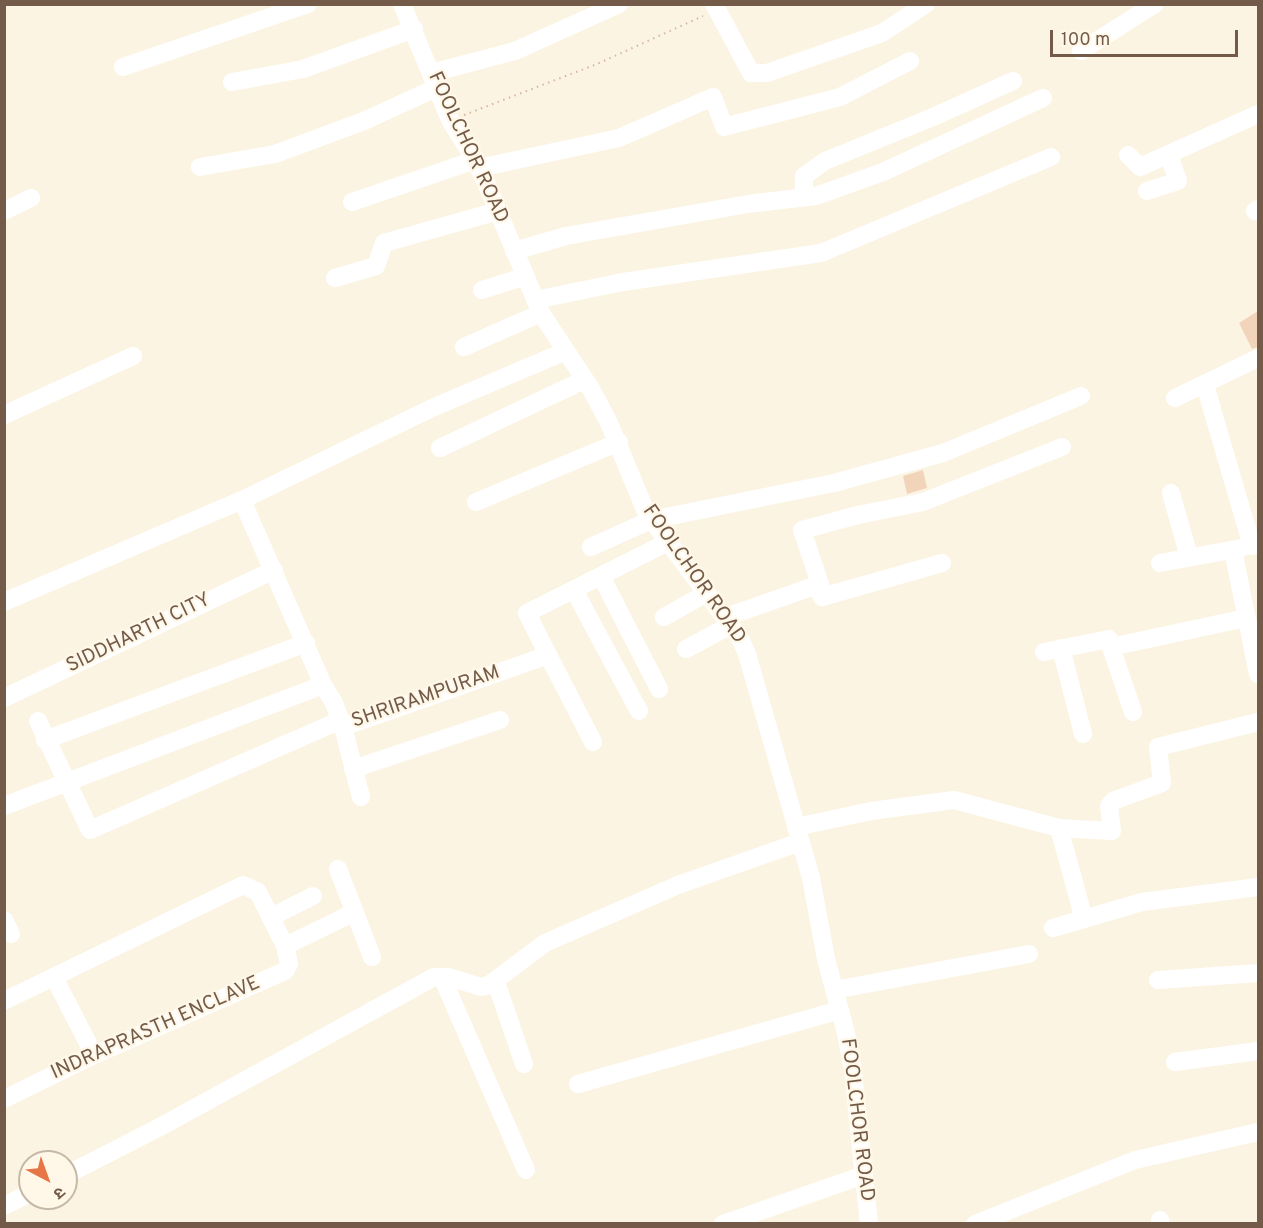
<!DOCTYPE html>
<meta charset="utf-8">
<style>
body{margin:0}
#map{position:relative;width:1263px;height:1228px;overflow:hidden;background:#fcf4e2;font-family:Overpass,"Noto Sans Devanagari",sans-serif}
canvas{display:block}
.frame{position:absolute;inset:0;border:6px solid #745b49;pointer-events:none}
.north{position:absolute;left:18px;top:1150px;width:60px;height:60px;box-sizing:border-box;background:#fff8e8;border:2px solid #c7b9a8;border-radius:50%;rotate:139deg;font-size:16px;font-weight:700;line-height:24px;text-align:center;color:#745b49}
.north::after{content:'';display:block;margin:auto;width:21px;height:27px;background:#e77646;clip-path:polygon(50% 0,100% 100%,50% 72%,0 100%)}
.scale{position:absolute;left:1050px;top:30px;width:188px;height:27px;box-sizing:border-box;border:3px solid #745b49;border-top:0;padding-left:8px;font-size:18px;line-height:21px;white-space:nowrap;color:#745b49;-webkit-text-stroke:4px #fff8e8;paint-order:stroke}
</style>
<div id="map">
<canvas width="1263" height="1228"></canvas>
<div class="frame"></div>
<div class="north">उ</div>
<div class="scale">100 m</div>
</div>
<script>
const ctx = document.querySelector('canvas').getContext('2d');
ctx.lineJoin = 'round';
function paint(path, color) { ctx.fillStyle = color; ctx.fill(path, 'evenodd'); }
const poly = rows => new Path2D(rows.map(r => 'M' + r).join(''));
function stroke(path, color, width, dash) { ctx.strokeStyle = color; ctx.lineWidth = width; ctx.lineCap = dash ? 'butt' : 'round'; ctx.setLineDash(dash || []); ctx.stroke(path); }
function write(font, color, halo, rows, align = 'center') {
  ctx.font = font + ' Overpass,sans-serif'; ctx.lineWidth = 4.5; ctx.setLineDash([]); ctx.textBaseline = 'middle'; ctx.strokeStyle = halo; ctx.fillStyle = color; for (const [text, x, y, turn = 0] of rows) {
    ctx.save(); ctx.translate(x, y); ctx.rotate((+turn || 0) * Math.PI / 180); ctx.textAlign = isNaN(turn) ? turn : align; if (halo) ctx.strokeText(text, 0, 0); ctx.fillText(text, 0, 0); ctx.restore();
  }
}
const building = poly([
 [1258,311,1258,347,1252,349,1239,323],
 [923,470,927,488,907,494,903,476]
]);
const path = poly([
 [464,115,597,64,703,16]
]);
const minor = poly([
 [402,4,450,120,475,160,487,185,541,313,591,389,609,423,646,512,740,638,747,654,811,878,826,959,846,1033,853,1071,869,1224],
 [714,4,751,73,767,73,882,33,926,4],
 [1081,51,1155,4],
 [123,67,308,4],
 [431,73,515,51,619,4],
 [232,82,303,69,414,29],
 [1128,155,1140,167,1258,114],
 [200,167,275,154,364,121,438,87],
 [479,168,619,138,713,97,724,127,840,97,910,61],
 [1147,191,1178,181,1169,155],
 [804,197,804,176,825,161,933,117,1013,81],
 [352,202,475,160],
 [4,211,31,198],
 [1255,211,1258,209],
 [514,251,566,236,748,204,816,196,883,172,1043,98],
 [335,278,376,266,384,243,498,211],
 [482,290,523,277],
 [535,300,623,282,821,253,1051,157],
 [464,347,541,313],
 [1205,385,1252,546],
 [1175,398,1258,358],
 [4,415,133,356],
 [440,448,584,380],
 [1171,493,1189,557],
 [242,500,323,685],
 [476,502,619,442],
 [591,547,651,520,834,483,943,453,1081,396],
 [1233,550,1258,674],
 [1160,563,1242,548],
 [601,576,659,689],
 [817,586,822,597,942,563],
 [574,590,639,711],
 [4,602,242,500,432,408,566,351],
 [664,617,707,593],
 [726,617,820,584,802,530,858,515,923,502,1062,447],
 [1111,647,1133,712],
 [1061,648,1083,734],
 [686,649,731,625],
 [546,651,593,742],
 [1044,652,1109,639,1111,647,1246,618],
 [4,698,274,570],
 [38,721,90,830,341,720],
 [343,727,361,797],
 [45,740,306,643],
 [353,769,500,720],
 [4,806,323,685,334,703,343,727,540,658,546,651,527,613,668,542],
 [796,827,871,811,954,800,1059,828,1112,831,1109,806,1113,801,1162,783,1158,747,1258,722],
 [1059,828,1084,919],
 [338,869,372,957],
 [271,917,313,896],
 [4,920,11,934],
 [1053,928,1142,902,1258,887],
 [285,946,355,912],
 [54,977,94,1055],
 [442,977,526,1170],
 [1158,980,1258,973],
 [496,982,524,1064],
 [834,990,1029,954],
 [4,1001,243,885,258,892,285,946,289,964,285,971,94,1055,4,1099],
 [1175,1062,1258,1051],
 [578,1084,840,1010],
 [66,1175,158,1128,434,977,449,977,481,987,489,985,545,943,678,885,800,842],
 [4,1206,30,1193],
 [1160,1220,1161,1224],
 [723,1224,864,1175],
 [975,1224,1135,1160,1258,1132]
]);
const streetNames = [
 ["FOOLCHOR ROAD",467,148,65],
 ["FOOLCHOR ROAD",693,575,55],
 ["SIDDHARTH CITY",139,634,-26],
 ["SHRIRAMPURAM",426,698,-19],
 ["INDRAPRASTH ENCLAVE",156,1029,-24],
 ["FOOLCHOR ROAD",856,1120,83]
];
paint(building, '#f2d4ba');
stroke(path, '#d6b79d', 2, [1.5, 4.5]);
stroke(minor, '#fff', 18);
write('20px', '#745b49', '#fff8e8', streetNames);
</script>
